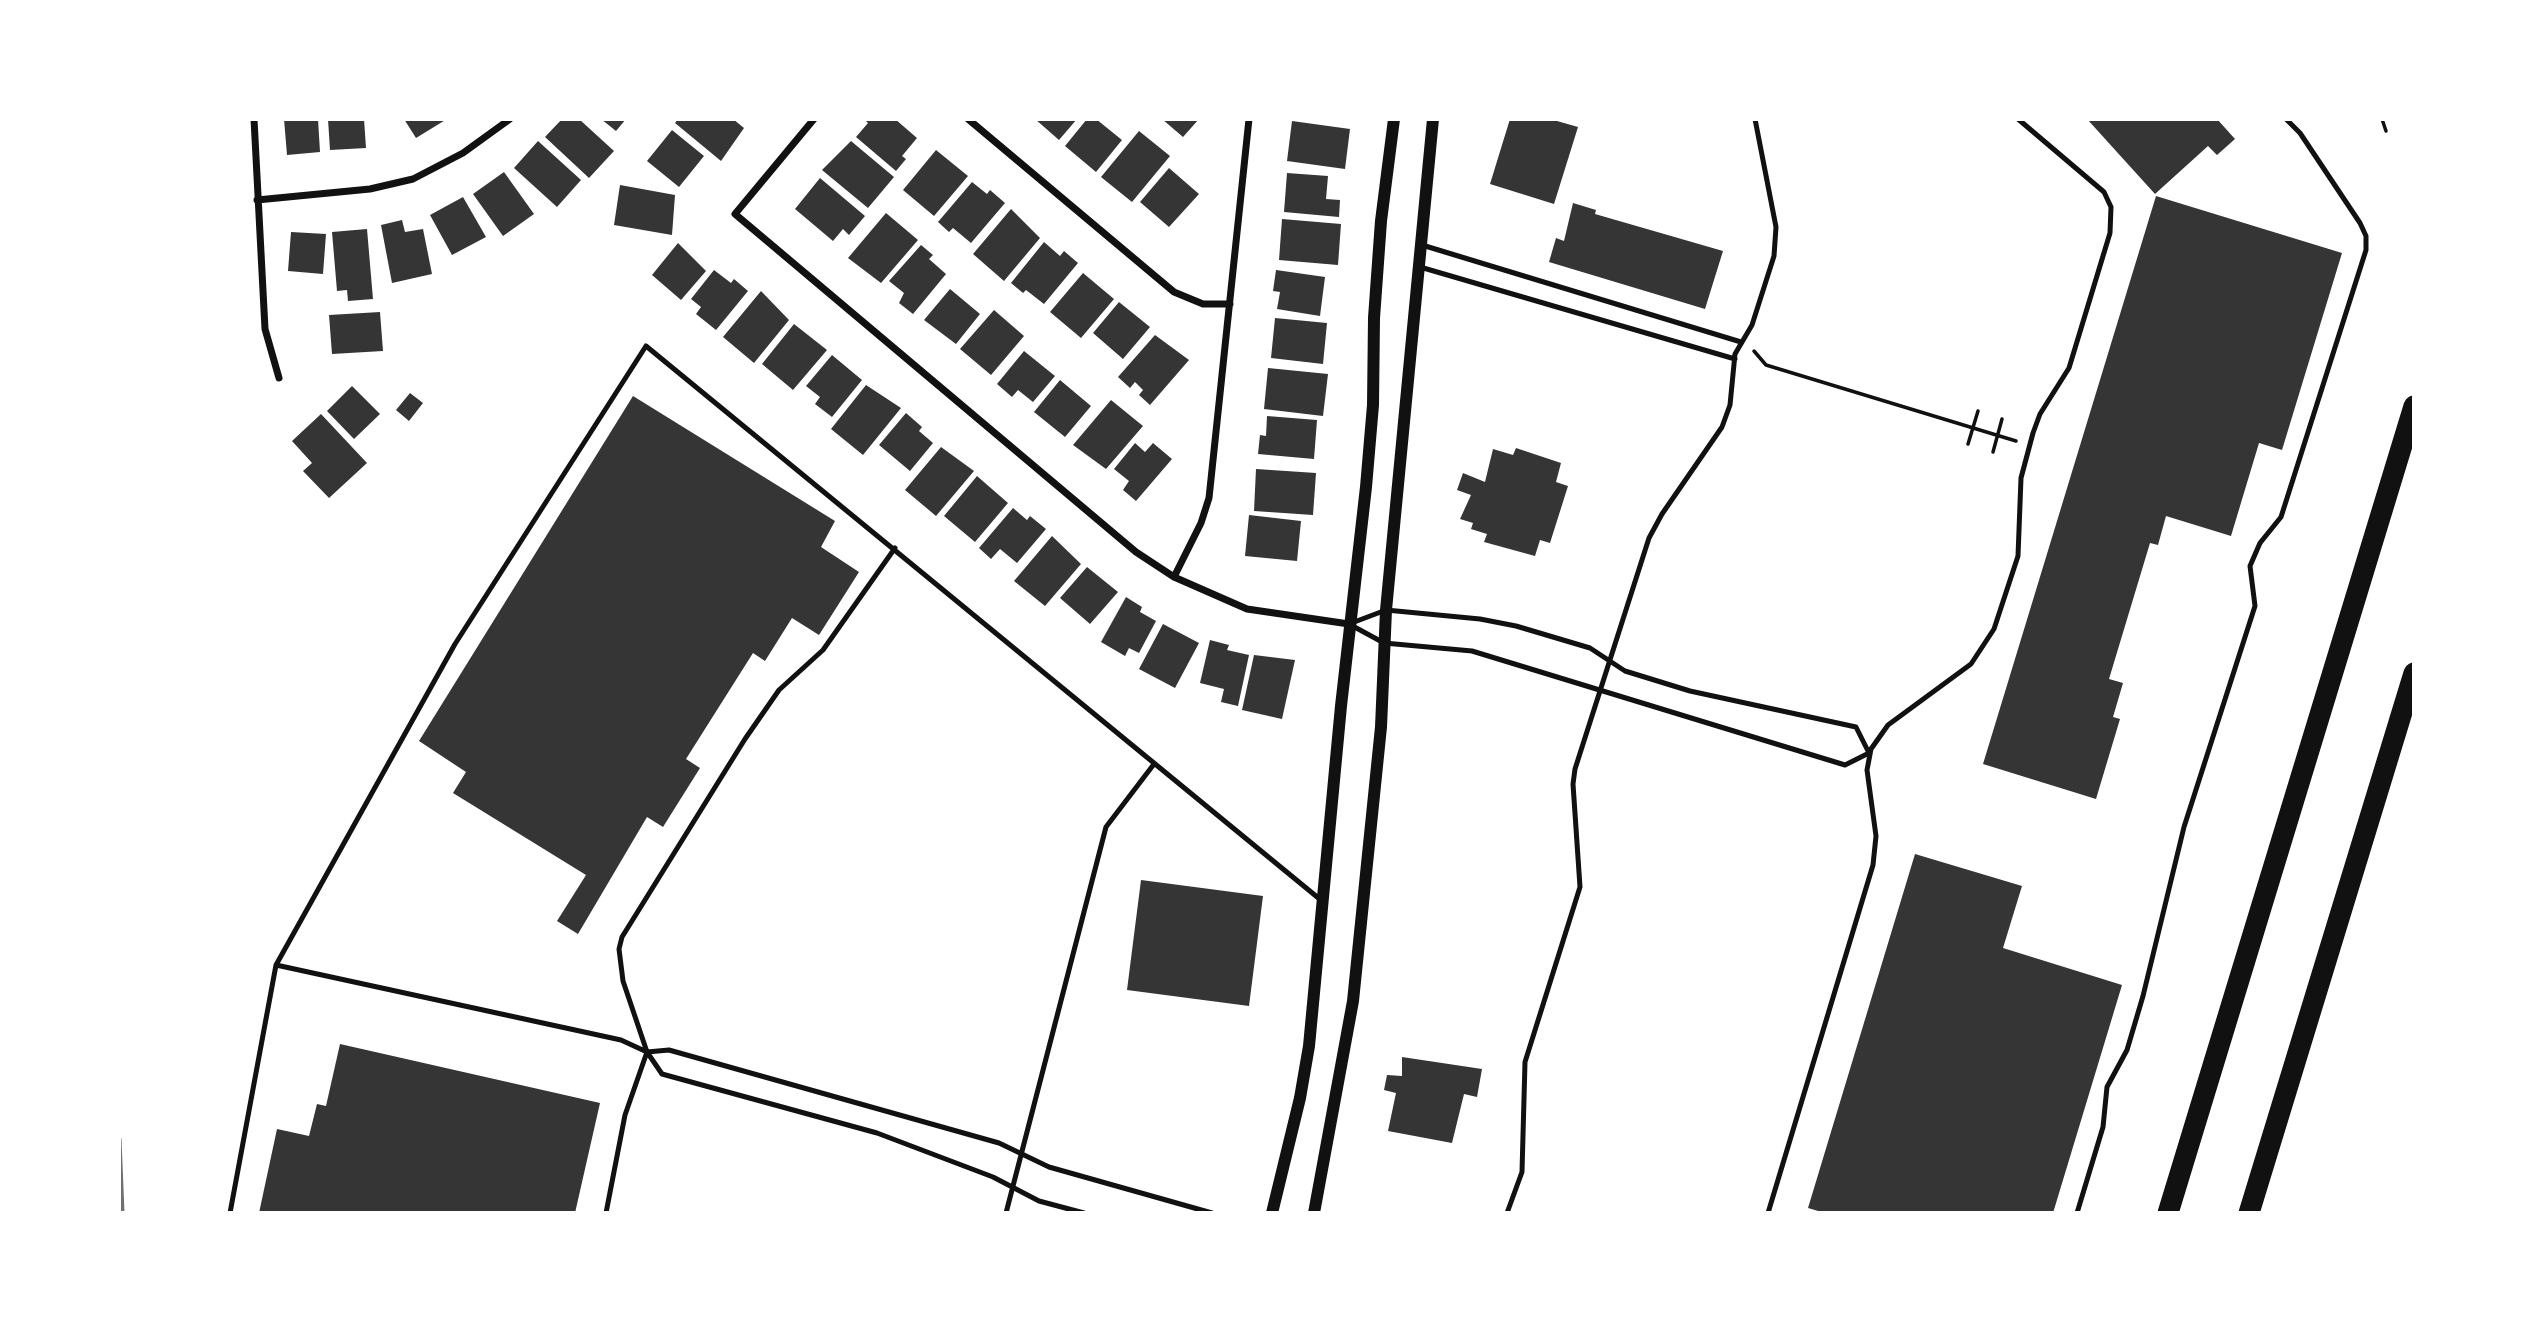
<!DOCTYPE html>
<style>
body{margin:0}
#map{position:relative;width:2533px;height:1332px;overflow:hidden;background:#fff;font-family:"Work Sans",sans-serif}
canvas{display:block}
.frame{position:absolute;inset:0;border:121px solid #fff;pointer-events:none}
</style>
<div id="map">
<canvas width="2533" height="1332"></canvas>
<div class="frame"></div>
</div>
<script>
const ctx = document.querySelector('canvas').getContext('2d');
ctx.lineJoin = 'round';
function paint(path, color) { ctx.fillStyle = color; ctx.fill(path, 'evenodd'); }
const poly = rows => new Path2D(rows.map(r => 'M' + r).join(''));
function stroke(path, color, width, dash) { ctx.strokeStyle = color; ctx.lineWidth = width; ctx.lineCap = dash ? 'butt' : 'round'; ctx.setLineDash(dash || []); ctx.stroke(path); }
const building = poly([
 [284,119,318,119,320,152,287,155],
 [328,119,364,119,366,148,330,150],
 [404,119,447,119,416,138],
 [562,119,579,119,614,151,589,178,545,137],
 [601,119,626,119,616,131],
 [678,119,733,119,744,128,721,161,675,123],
 [864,119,895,119,917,138,902,156,906,159,896,171,856,137,868,123],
 [1035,119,1077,119,1059,140],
 [1087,119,1096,119,1122,140,1096,172,1065,146],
 [1162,119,1199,119,1183,137],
 [1510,119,1550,119,1578,127,1554,204,1490,184],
 [2087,119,2217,119,2235,139,2217,155,2208,146,2155,194],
 [1292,121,1350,129,1345,169,1287,161],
 [672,130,704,156,679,187,647,161],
 [1139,131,1170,156,1132,202,1101,177],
 [538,141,581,180,557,207,514,168],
 [851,141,894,177,868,208,822,170],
 [936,150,968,176,934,216,903,190],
 [1169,168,1199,194,1169,227,1140,202],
 [504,172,534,214,503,236,473,194],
 [1287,173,1328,176,1326,199,1340,200,1339,217,1284,212],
 [820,178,865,216,849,235,843,229,833,241,795,209],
 [972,182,987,194,990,190,1005,203,971,243,953,228,949,232,938,222],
 [620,185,675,195,672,235,614,225],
 [2156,196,2342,253,2282,450,2259,443,2231,536,2166,516,2158,545,2150,543,2109,679,2123,683,2113,717,2120,719,2096,799,1983,764],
 [463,197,486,237,452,255,430,215],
 [1573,203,1596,210,1595,214,1723,251,1705,309,1549,262,1556,238,1564,241],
 [1011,209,1040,238,1004,281,973,254],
 [886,213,918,240,881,283,848,258],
 [1282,219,1341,224,1338,265,1279,260],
 [402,220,405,232,423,229,432,274,392,283,381,225],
 [367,229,373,299,348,301,347,290,337,291,332,232],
 [291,232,326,234,323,274,288,271],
 [1044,242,1060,256,1064,251,1078,263,1044,304,1026,290,1023,293,1011,283],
 [678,243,706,271,681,300,652,275],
 [921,245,933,255,929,259,946,274,913,314,899,303,904,293,889,281],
 [714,270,731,283,734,279,748,291,716,330,696,314,701,307,691,299],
 [1276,270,1325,277,1320,316,1277,309,1280,292,1273,291],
 [1083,273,1114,299,1081,338,1050,312],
 [950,289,980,314,956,344,924,320],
 [761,291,789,320,754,363,723,337],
 [1119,302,1150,327,1123,359,1093,333],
 [994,310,1024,336,991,375,960,349],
 [380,312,383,351,332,354,329,315],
 [1275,318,1327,323,1323,364,1271,358],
 [794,324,827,350,793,390,762,364],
 [1155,335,1189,360,1150,405,1139,395,1143,390,1135,382,1130,388,1118,377],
 [1024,351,1055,376,1033,402,1018,390,1012,397,997,384],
 [832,355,862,380,832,417,815,404,820,397,806,386],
 [1268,368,1328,374,1323,416,1264,409],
 [1060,380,1091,406,1065,437,1034,412],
 [866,385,901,408,863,455,831,429],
 [352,386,380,414,354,439,327,411],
 [410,393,423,403,409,421,396,410],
 [633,396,835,521,821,547,859,572,819,635,792,618,765,661,753,653,686,759,700,768,663,827,647,817,578,934,557,921,586,875,453,793,466,772,419,741],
 [1111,400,1143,426,1106,469,1073,445],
 [906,413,922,427,919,431,933,443,910,471,879,445],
 [321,414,367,463,329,498,303,471,312,463,292,441],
 [1267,416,1317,420,1314,459,1258,454,1260,435,1266,436],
 [1135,443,1145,452,1153,443,1172,459,1136,501,1123,490,1129,481,1114,469],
 [941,447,974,471,936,516,905,490],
 [1516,448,1561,463,1556,482,1568,486,1550,543,1540,540,1535,556,1484,542,1487,534,1471,529,1473,523,1460,519,1471,495,1457,490,1463,473,1485,482,1493,449,1513,455],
 [1256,469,1316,473,1313,515,1254,511],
 [977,476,1008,503,975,542,944,516],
 [1013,508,1027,520,1030,516,1046,529,1017,563,1000,549,991,559,979,548],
 [1249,515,1301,521,1297,561,1245,556],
 [1052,536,1081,564,1045,606,1014,581],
 [1087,567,1118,592,1090,624,1060,598],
 [1126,597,1142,607,1140,612,1156,621,1139,653,1129,648,1125,656,1101,642],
 [1163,624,1199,643,1175,688,1139,669],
 [1210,640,1229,645,1227,650,1249,655,1238,706,1221,702,1224,689,1200,683],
 [1254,655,1295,660,1282,719,1242,710],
 [1915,854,2022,886,2003,948,2122,985,2053,1213,1825,1213,1808,1208],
 [1141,880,1263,896,1249,1006,1127,990],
 [340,1044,600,1103,575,1213,259,1213,277,1129,309,1136,317,1104,326,1106],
 [1402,1057,1482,1069,1477,1097,1464,1094,1452,1143,1388,1131,1396,1093,1384,1090,1387,1075,1402,1076]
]);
const path = poly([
 [2382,119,2386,131],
 [1754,351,1766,365,2016,441],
 [1968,444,1978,411],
 [1993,452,2002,419]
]);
const service = poly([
 [1422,245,1741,342],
 [1420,267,1735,359],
 [895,548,823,650,779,690,745,739,622,937,619,949,623,981,647,1052,662,1074,877,1133,993,1177,1039,1201,1084,1213],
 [1386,610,1480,619,1516,626,1590,648,1625,671,1690,691,1856,727,1869,753,1845,765,1472,651,1384,643,1349,624,1386,610],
 [276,965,621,1040,647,1052,669,1050,999,1143,1049,1167,1212,1213],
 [230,1213,276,965,455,644,646,346,1322,901],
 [606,1213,625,1115,647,1052],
 [1006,1213,1106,827,1154,764],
 [1507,1213,1522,1172,1525,1062,1580,887,1573,784,1575,769,1649,538,1662,514,1722,427,1730,405,1735,354,1752,325,1774,256,1776,227,1755,119],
 [1768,1213,1873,865,1876,836,1867,770,1871,749,1888,725,1971,664,1994,629,2018,556,2021,478,2033,433,2040,414,2069,368,2110,233,2111,207,2104,192,2018,119],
 [2077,1213,2103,1127,2107,1087,2127,1050,2143,996,2184,827,2255,606,2250,566,2260,543,2281,517,2366,250,2366,236,2360,223,2300,133,2286,119]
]);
const minor = poly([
 [254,119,265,329,279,378],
 [814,119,735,214,1136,552,1174,577,1247,609,1349,624],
 [968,119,1174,292,1203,304,1230,304],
 [257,200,370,189,413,179,463,153,510,119],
 [1174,577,1201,523,1209,498,1249,119]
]);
const tertiary = poly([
 [1272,1213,1300,1098,1309,1046,1341,706,1366,487,1373,405,1374,318,1381,221,1394,119],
 [1314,1213,1353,1001,1381,727,1386,610,1433,119]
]);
const motorway = poly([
 [2168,1213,2414,406],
 [2249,1213,2414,673]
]);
const rail = poly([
 [119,1139,122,1213]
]);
paint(building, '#353535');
stroke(path, '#111', 3.5);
stroke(service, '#111', 5);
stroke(minor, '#111', 7);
stroke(tertiary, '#111', 12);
stroke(motorway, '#111', 21);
stroke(rail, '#707070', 5);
</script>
